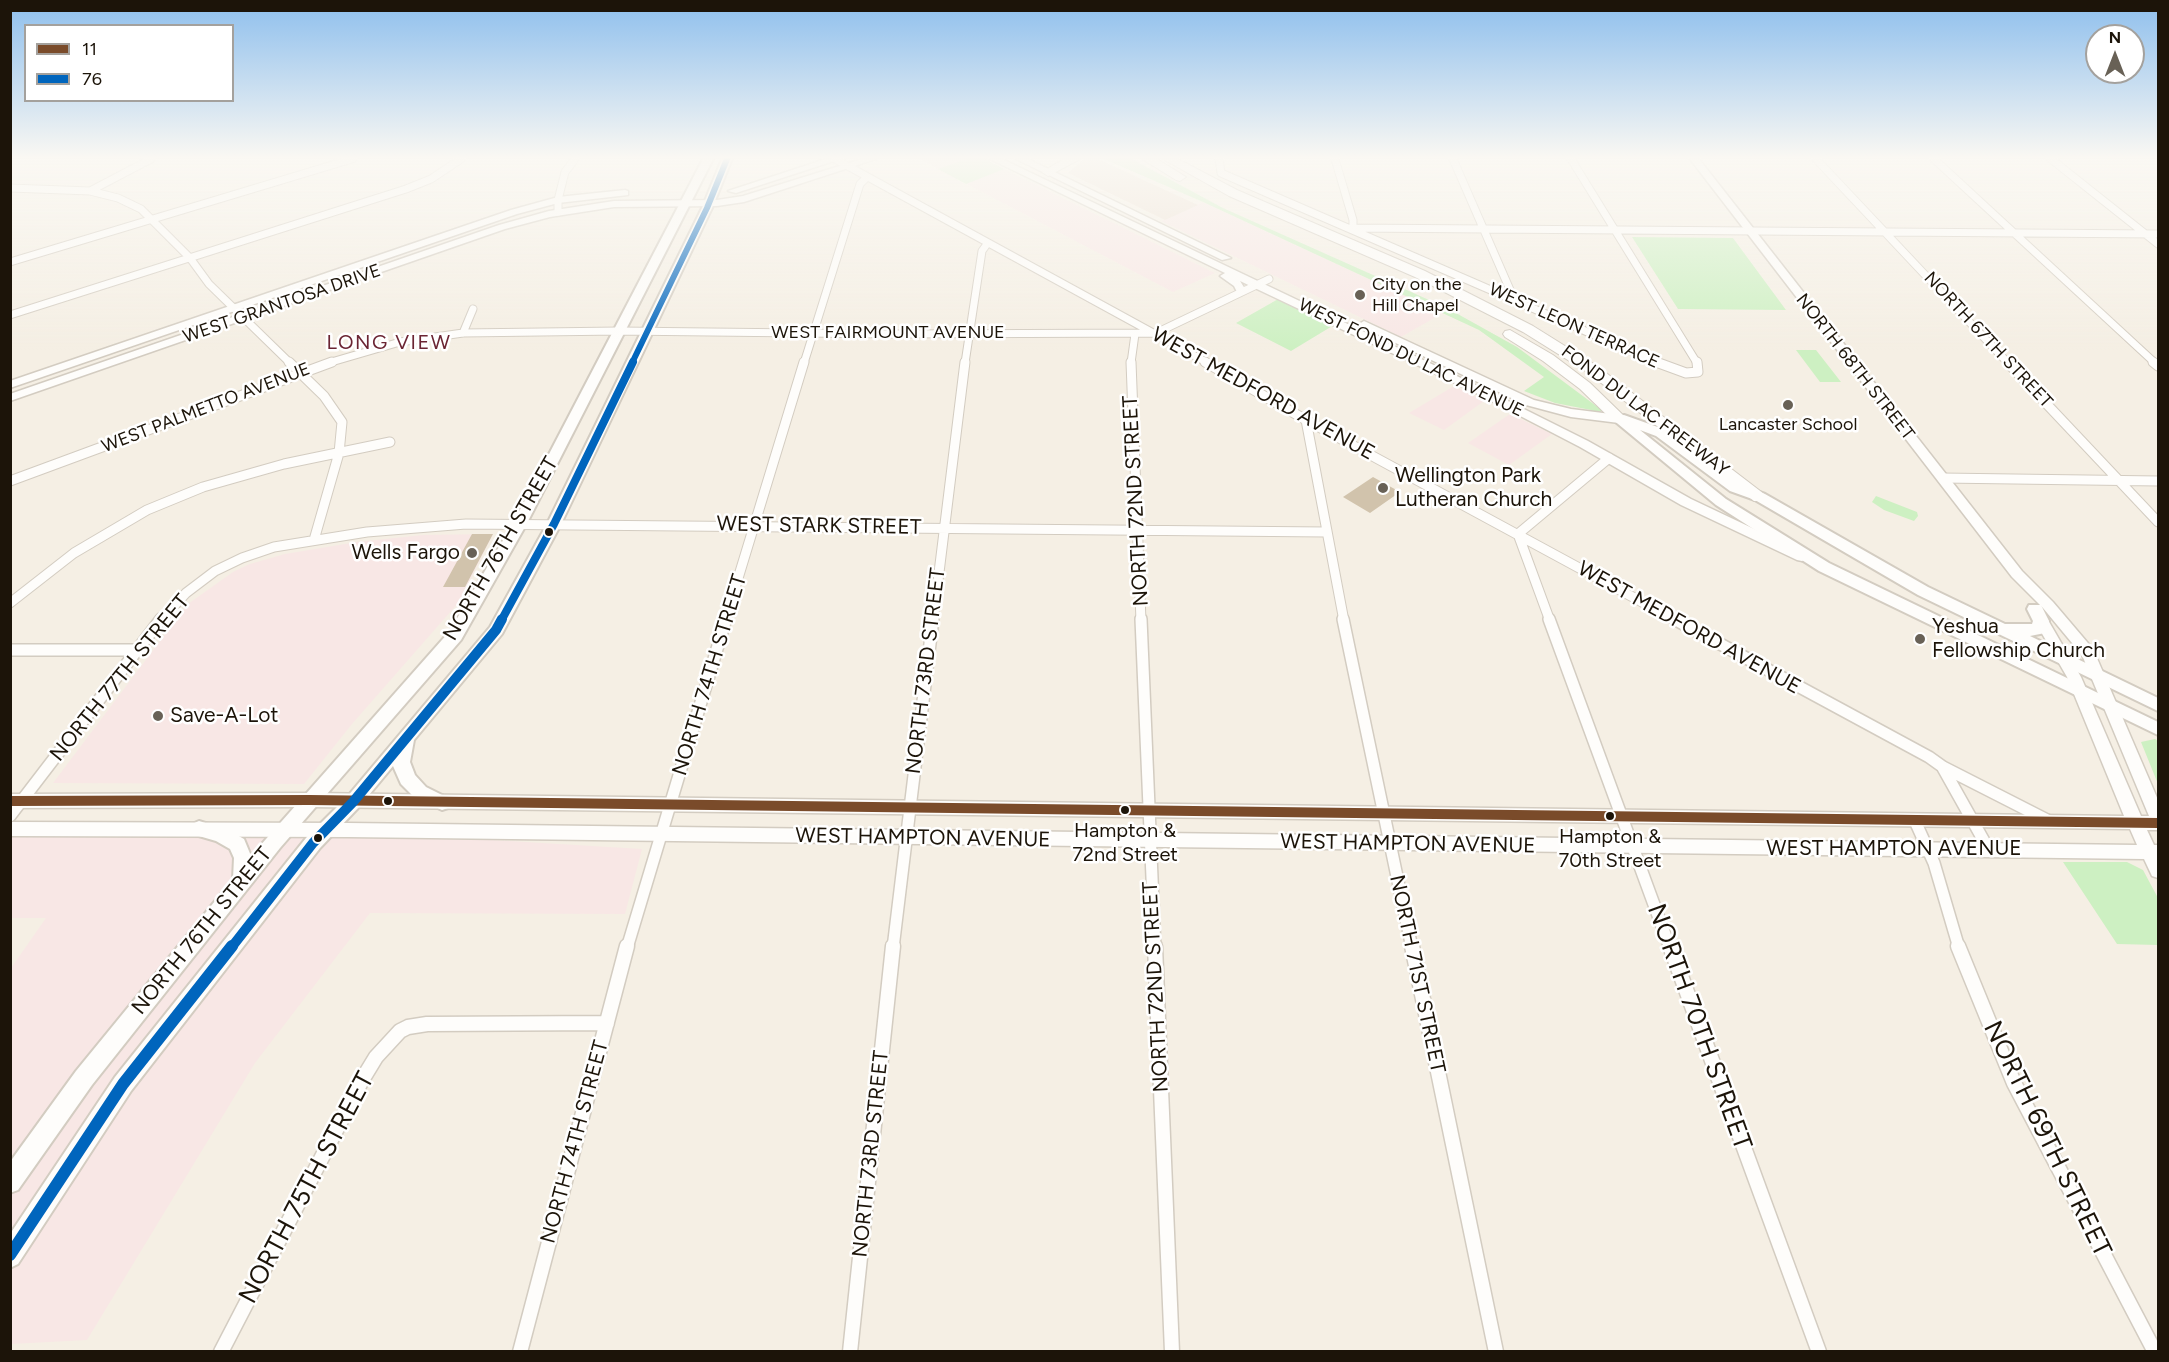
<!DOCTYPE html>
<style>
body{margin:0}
#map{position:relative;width:2169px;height:1362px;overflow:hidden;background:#f5efe4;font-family:Figtree,sans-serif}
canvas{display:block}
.frame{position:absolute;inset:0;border:12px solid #1c1409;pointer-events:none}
.legend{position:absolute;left:24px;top:24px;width:210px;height:78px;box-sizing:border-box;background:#fff;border:2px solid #a4a19d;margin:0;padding:8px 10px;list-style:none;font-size:18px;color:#1c1409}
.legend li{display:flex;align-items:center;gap:12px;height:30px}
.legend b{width:30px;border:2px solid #a4a19d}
.north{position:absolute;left:2085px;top:24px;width:60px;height:60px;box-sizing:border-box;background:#fff;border:2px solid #a4a19d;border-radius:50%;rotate:0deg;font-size:16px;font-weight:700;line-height:24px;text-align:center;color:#1c1409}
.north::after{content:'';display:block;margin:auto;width:21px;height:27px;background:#686156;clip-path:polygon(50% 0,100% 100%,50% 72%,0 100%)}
</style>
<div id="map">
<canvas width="2169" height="1362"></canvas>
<div class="frame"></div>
<ul class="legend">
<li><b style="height:8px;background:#7a4b2a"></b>11</li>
<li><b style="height:8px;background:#0065bd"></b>76</li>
</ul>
<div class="north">N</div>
</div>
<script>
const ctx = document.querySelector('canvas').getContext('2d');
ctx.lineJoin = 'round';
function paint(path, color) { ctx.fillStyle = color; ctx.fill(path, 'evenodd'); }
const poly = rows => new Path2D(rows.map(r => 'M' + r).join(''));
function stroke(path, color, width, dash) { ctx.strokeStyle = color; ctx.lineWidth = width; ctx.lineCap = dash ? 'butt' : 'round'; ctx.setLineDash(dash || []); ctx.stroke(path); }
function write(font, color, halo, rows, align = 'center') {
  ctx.font = font + ' Figtree,sans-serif'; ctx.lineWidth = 5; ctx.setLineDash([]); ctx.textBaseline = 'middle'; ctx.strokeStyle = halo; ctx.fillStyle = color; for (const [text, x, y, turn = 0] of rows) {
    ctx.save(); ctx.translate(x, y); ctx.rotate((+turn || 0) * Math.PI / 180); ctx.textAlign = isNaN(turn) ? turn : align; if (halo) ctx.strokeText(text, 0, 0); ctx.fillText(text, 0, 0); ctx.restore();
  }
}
const commercial = poly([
 [919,159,984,159,1215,273,1173,292],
 [1203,202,1278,237,1443,313,1401,337,1161,221],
 [1454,386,1484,401,1444,430,1409,413],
 [1510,414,1552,434,1509,465,1468,443],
 [493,534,459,602,352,724,304,784,53,783,188,604,233,572,250,564,285,554,357,542,423,535],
 [325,830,642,849,625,914,370,913,255,1063,87,1340,11,1344,11,968,46,918,11,918,10,832]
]);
const industrial = poly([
 [1084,159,1098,159,1198,205,1165,220,1068,173]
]);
const green = poly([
 [966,159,985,159,1004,169,966,184,938,169],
 [1104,159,1132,159,1223,208,1447,308,1517,347,1603,411,1593,412,1591,410,1555,403,1524,391,1544,377,1479,330,1203,202],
 [1632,237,1733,238,1786,310,1678,309],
 [1280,298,1334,325,1291,351,1236,323],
 [1796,350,1816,350,1841,382,1820,382],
 [1876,496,1917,512,1918,516,1914,521,1884,510,1872,502],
 [2155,739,2158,741,2158,784,2141,742],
 [2063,862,2127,862,2143,870,2158,898,2158,945,2117,944]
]);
const building = poly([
 [1373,477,1400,492,1370,513,1343,497],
 [472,534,493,534,465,587,443,587]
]);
const streetFar3 = poly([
 [835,159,1208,363],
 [1219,159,1221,173,1659,363],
 [1335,159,1353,220,1353,228,2158,234],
 [1453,159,1514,299],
 [1571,159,1697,363],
 [1816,159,2008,363],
 [1934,159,2155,363],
 [2051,159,2158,244],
 [10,188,90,191,118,198,141,209,190,258,209,284,290,363],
 [90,191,151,159],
 [558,212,558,200,565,172,575,159],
 [10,262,352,159],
 [10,315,406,189,431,179,461,159],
 [463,333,473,309],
 [328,363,400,342,463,333,619,331,893,334,1156,333,1269,279],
 [804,363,860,184,866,178],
 [965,363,982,251,987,244],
 [1131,363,1135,334]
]);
const streetFar2 = poly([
 [289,362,324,396,342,422,339,453,314,540],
 [1131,362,1141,621],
 [1205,362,1306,420,1677,621],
 [1656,362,1686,373,1698,372,1697,362],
 [2007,362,2158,522],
 [2153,362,2158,366],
 [1306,420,1344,621],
 [1942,478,2158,481],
 [10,481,332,362],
 [10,603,74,553,147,510,203,487,284,464,390,442],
 [160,621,186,593,215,571,242,558,274,547,367,532,466,524,1326,532],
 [725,621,804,362],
 [933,621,965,362],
 [1550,621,1518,534,1609,458]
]);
const streetFar1 = poly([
 [1141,619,1155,948],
 [1343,619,1412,948],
 [1549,619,1670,948],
 [1674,619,1929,757,1943,767,2049,821],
 [10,650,139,650],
 [1943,768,1989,850],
 [10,816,161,619],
 [1915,821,1934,863,1959,948],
 [627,948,726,619],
 [893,948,933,619]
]);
const street = poly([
 [1155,946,1172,1352],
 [1412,946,1496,1352],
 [1670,946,1819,1352],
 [1958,946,2014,1083,2155,1352],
 [221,1352,362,1080,376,1057,400,1031,408,1027,427,1024,607,1023],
 [520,1352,627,946],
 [850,1352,893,946]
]);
const secondary = poly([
 [826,159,840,159,736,193,728,191,826,159],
 [862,159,876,159,744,202,717,206,614,207,550,217,505,229,10,401,10,394,499,225,549,211,614,201,717,200,743,196,862,159],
 [990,159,1002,159,1484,389,1588,441,1691,499,1807,554,1809,557,1802,561,1797,560,1681,505,1580,447,1476,393,1240,281,1247,292,1238,294,1234,286,1220,276,1225,273,990,159],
 [1016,159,1028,159,1231,258,1222,260,1016,159],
 [1690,159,1699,159,2022,571,2053,602,2093,649,2158,800,2158,830,2147,830,2154,845,2158,845,2158,878,2152,876,2144,859,348,837,10,836,10,822,348,823,2137,845,2130,829,310,807,10,808,10,794,310,793,2124,816,2067,677,2029,611,2036,606,2041,608,2081,677,2141,816,2149,816,2082,655,2043,608,2012,577,1690,159],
 [625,190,628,191,628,195,558,203,517,214,10,388,10,381,511,210,558,197,625,190],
 [1364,321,1534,400,1571,409,1619,415,1625,419,1619,423,1571,417,1526,405,1360,326,1359,324,1364,321]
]);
const primary = poly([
 [703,159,713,159,526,525,461,640,280,848,92,1085,18,1190,10,1193,10,1162,76,1071,233,879,234,858,230,849,216,841,192,834,190,829,192,824,199,821,228,830,244,839,251,856,449,632,512,525,703,159],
 [722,159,732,159,712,208,561,524,502,634,414,740,410,762,415,775,426,787,448,798,451,803,448,808,442,810,414,797,401,784,393,766,359,807,320,848,131,1091,18,1264,10,1268,10,1234,115,1077,306,838,347,797,490,627,547,524,702,208,722,159],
 [1624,415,1666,430,1740,485,1765,494,1928,587,2005,624,2032,624,2033,621,2027,609,2029,605,2041,605,2049,621,2047,629,2045,633,2030,636,2158,698,2158,711,1918,595,1755,500,1730,491,1656,436,1640,430,1726,499,1829,563,2158,722,2158,735,1819,571,1716,505,1612,419,1614,416,1624,415]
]);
const highway = poly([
 [1064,159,1080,159,1052,174,1048,176,1042,172,1064,159],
 [1142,159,1157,159,1186,177,1180,181,1176,180,1142,159],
 [1163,159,1178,159,1237,190,1425,271,1533,326,1597,366,1768,497,1766,501,1754,501,1587,372,1523,332,1415,277,1229,196,1163,159],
 [1510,330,1553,355,1590,383,1624,416,1627,419,1624,422,1614,422,1580,389,1543,361,1505,337,1503,334,1505,331,1510,330]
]);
const bus1 = poly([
 [10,801,310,800,2158,823]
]);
const bus2Far3 = poly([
 [632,363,707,208,727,159]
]);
const bus2Far2 = poly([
 [501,621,554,524,633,362]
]);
const bus2Far1 = poly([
 [231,948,313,843,353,802,496,630,502,619]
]);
const bus2 = poly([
 [10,1255,123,1084,232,946]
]);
const markers = [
 [1360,295,6,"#686156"],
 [1788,405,6,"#686156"],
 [1383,488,6,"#686156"],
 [549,532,5,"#1c1409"],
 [472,553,6,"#686156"],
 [1920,639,6,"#686156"],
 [158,716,6,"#686156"],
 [388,801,5,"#1c1409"],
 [1125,810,5,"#1c1409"],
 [1610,816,5,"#1c1409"],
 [318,838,5,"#1c1409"]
];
const farPoinames = [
 ["City on the",1372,285],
 ["Hill Chapel",1372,306],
 ["Lancaster School",1788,425,"center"]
];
const farStreetnames = [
 ["WEST GRANTOSA DRIVE",282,304,-19],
 ["WEST LEON TERRACE",1574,326,24],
 ["WEST FAIRMOUNT AVENUE",888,333],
 ["NORTH 67TH STREET",1988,340,47],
 ["WEST FOND DU LAC AVENUE",1411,358,26],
 ["NORTH 68TH STREET",1855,367,52],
 ["WEST PALMETTO AVENUE",206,408,-21],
 ["FOND DU LAC FREEWAY",1645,411,37]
];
const farQuarternames = [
 ["LONG VIEW",389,343]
];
const busNames = [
 ["Hampton &",1125,831],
 ["72nd Street",1125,855],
 ["Hampton &",1610,837],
 ["70th Street",1610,861]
];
const streetNames = [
 ["WEST MEDFORD AVENUE",1263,394,29],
 ["NORTH 72ND STREET",1136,501,-93],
 ["WEST STARK STREET",819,526,1],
 ["NORTH 76TH STREET",501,549,-60],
 ["WEST MEDFORD AVENUE",1689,628,29],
 ["NORTH 73RD STREET",926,671,-83],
 ["NORTH 74TH STREET",710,675,-73],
 ["NORTH 77TH STREET",120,678,-51],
 ["WEST HAMPTON AVENUE",923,838,1],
 ["WEST HAMPTON AVENUE",1408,844,1],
 ["WEST HAMPTON AVENUE",1894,849],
 ["NORTH 76TH STREET",202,931,-51],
 ["NORTH 71ST STREET",1417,974,78],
 ["NORTH 72ND STREET",1156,987,-93],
 ["NORTH 74TH STREET",575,1142,-75],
 ["NORTH 73RD STREET",871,1154,-84]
];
const poiNames = [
 ["Wellington Park",1395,476],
 ["Lutheran Church",1395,500],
 ["Wells Fargo",460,553,"right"],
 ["Yeshua",1932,627],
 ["Fellowship Church",1932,651],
 ["Save-A-Lot",170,716]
];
const nearStreetnames = [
 ["NORTH 70TH STREET",1699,1027,70],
 ["NORTH 69TH STREET",2047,1139,64],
 ["NORTH 75TH STREET",307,1188,-62]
];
paint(commercial, '#f8e7e5');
paint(industrial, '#ede0d3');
paint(green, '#cdf0c2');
paint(building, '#d1c3ac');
stroke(streetFar3, '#d3ccc1', 9);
stroke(streetFar2, '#d3ccc1', 11);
stroke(streetFar1, '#d3ccc1', 14);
stroke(street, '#d3ccc1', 17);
stroke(secondary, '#d3ccc1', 3);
stroke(primary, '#d3ccc1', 4);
stroke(highway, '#d3ccc1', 2);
stroke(streetFar3, '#fefdfb', 7);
stroke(streetFar2, '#fefdfb', 9);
stroke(streetFar1, '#fefdfb', 11);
stroke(street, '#fefdfb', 14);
paint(secondary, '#fefdfb');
paint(primary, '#fefdfb');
paint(highway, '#fefdfb');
stroke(bus1, '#7a4b2a', 10);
stroke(bus2Far3, '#0065bd', 6);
stroke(bus2Far2, '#0065bd', 8);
stroke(bus2Far1, '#0065bd', 10);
stroke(bus2, '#0065bd', 12);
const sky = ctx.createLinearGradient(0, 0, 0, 350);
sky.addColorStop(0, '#8ebfed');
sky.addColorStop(0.45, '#faf8f3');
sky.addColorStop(1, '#faf8f300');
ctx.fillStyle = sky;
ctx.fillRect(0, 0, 2169, 350);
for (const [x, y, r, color] of markers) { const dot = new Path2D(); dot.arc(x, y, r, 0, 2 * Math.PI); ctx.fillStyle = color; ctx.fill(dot); stroke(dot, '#fff', 2); }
write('18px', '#1c1409', '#fff', farPoinames, 'left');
write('18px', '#1c1409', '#fff', farStreetnames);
ctx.letterSpacing = '1.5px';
write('20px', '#6b2533', '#fff', farQuarternames);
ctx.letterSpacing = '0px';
write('20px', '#1c1409', '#fff', busNames);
write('21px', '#1c1409', '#fff', streetNames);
write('21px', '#1c1409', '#fff', poiNames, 'left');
write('26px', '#1c1409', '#fff', nearStreetnames);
</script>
